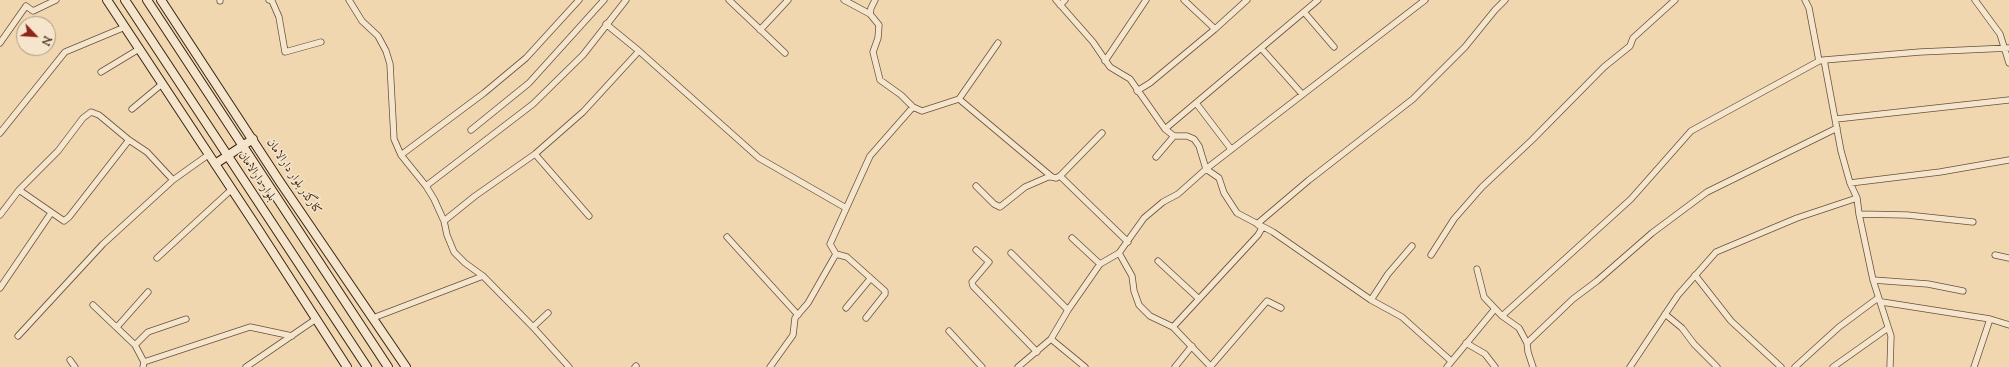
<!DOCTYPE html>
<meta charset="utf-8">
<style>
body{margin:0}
#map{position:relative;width:2009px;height:367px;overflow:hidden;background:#f0d7b0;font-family:"Sorts Mill Goudy",serif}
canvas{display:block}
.north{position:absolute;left:16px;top:16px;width:40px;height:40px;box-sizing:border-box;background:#f5e5cc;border:1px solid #aa9882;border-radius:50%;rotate:115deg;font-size:11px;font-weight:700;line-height:16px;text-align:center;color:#392414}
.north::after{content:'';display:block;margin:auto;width:14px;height:18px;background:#8f2418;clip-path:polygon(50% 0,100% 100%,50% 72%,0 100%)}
</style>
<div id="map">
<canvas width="2009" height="367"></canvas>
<div class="north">N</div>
</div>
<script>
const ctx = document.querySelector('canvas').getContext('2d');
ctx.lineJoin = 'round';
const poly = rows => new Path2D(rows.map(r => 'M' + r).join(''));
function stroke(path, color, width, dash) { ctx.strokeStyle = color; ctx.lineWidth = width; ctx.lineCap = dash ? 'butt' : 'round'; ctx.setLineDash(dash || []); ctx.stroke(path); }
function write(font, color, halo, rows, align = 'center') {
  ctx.font = font + ' "Sorts Mill Goudy",Amiri,serif'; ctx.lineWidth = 3; ctx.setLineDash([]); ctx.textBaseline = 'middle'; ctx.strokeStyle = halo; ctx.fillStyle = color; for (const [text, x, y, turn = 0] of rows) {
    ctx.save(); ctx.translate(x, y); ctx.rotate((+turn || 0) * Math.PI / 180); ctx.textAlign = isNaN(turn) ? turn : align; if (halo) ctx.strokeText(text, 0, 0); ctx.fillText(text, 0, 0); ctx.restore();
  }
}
const street = poly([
 [220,0,220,1],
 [269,0,272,1,279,17,285,52,321,42],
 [349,0,362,21,378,36,386,51,390,64,394,139,401,155,426,186,434,199,444,221,447,235,454,252,465,263,483,276,533,327,569,367],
 [729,0,785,53],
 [844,0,870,14,879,25,878,38,873,52,880,80,901,95,913,107,922,111,959,99,1052,177,1056,178,1060,176,1102,133],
 [1056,0,1093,42,1110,67,1130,79,1165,129,1174,136,1187,136,1194,139,1199,146,1206,169,1219,178,1224,193,1237,213,1273,232,1371,300,1402,317,1451,361],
 [1184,0,1215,29],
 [1805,0,1809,8,1819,61,1824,60,1841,151,1850,183,1857,198,1859,214,1873,280,1891,336,1890,367],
 [1975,0,2000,34,2009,63],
 [1060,5,1065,0],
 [1304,12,1334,47],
 [870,14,871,8,875,0],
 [606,24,639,51,759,158,846,208],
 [760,30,788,0],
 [0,43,26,6,33,11,56,0],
 [1261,48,1302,94],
 [1824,60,1920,52,2009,48],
 [1105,61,1146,0],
 [101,72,139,49],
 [1137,91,1150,83,1215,29,1247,0],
 [959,99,998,43],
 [1196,103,1231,149],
 [132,109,162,84],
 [1836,119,2009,100],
 [1165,129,1318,0],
 [471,130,529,83,604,0],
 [0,133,65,52,125,27],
 [535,154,589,216],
 [401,155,484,93,526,58,579,0],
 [1156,157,1174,136],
 [1060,176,1128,242],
 [1850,183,1940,172,2009,160],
 [426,186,533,104,583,55,626,0],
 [976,186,994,204,1000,207,1025,187,1048,177,1052,177],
 [19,190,64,221,69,217,129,140],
 [1859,214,1907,215,1973,222],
 [0,215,19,190,58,151,83,118,91,112,99,115,129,140,147,152,173,180],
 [444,221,475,196,535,154,583,112,639,51],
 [727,237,798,315],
 [1072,238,1100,264],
 [976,250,989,262,972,282,973,286,1037,352],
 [1011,253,1068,310],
 [1119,253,1132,276,1134,291,1139,305,1150,316,1173,327,1211,367],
 [836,254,847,257,885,291,885,294,866,318],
 [1431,255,1454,219,1482,187,1532,140,1604,67,1630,46,1633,38,1675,0],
 [1995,255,2009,258],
 [157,258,232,189],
 [1158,261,1199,299],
 [1477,269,1484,297,1502,316,1519,328,1527,343,1528,352,1533,367],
 [1695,275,1731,321,1781,367],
 [1873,280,1928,284,1963,291],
 [0,288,51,213],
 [1371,300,1388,274,1412,246],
 [1882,302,1990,319,2009,325],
 [93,305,135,345,144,362,143,367],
 [846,308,870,279],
 [1665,314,1682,328,1694,344,1717,367],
 [1502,316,1631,199,1691,131,1819,61],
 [373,318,483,276],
 [117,327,148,292],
 [533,327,548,313],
 [1173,327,1258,235,1262,228,1257,224,1309,180,1413,99,1465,47,1495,10,1505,0],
 [949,331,982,367],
 [18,336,103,244,173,180,208,155],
 [1051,339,1085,367],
 [1466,343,1485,354,1495,367],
 [1527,343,1573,299,1597,281,1652,233,1707,192,1837,128],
 [135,345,148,332,186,319],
 [70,360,75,367],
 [144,362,250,327,292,336],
 [1211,366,1267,301,1281,308],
 [246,367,316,319],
 [635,367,636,366],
 [770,367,793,335,795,318,808,303,836,254,830,244,870,156,913,107],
 [1018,367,1051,339,1068,310,1100,264,1119,253,1144,218,1163,202,1178,194,1206,169,1425,0],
 [1175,367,1192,346],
 [1447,367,1494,310],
 [1630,367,1678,295,1716,252,1797,218,1857,198],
 [1795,367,1839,327,1878,298],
 [1833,367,1888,328],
 [1974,367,1990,319]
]);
const secondary = poly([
 [107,0,258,229,347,367],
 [125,0,367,367],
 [147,0,388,367],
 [161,0,280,182,406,367],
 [215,164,253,139]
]);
const streetNames = [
 ["بلوار دارالامان",256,177,56],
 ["کنارگذر بلوار دارالامان",293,177,56]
];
stroke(street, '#67513b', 7);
stroke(secondary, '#392414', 10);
stroke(street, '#f5e5cc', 5.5);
stroke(secondary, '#f5e5cc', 8);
write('12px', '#392414', '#f5e5cc', streetNames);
</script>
